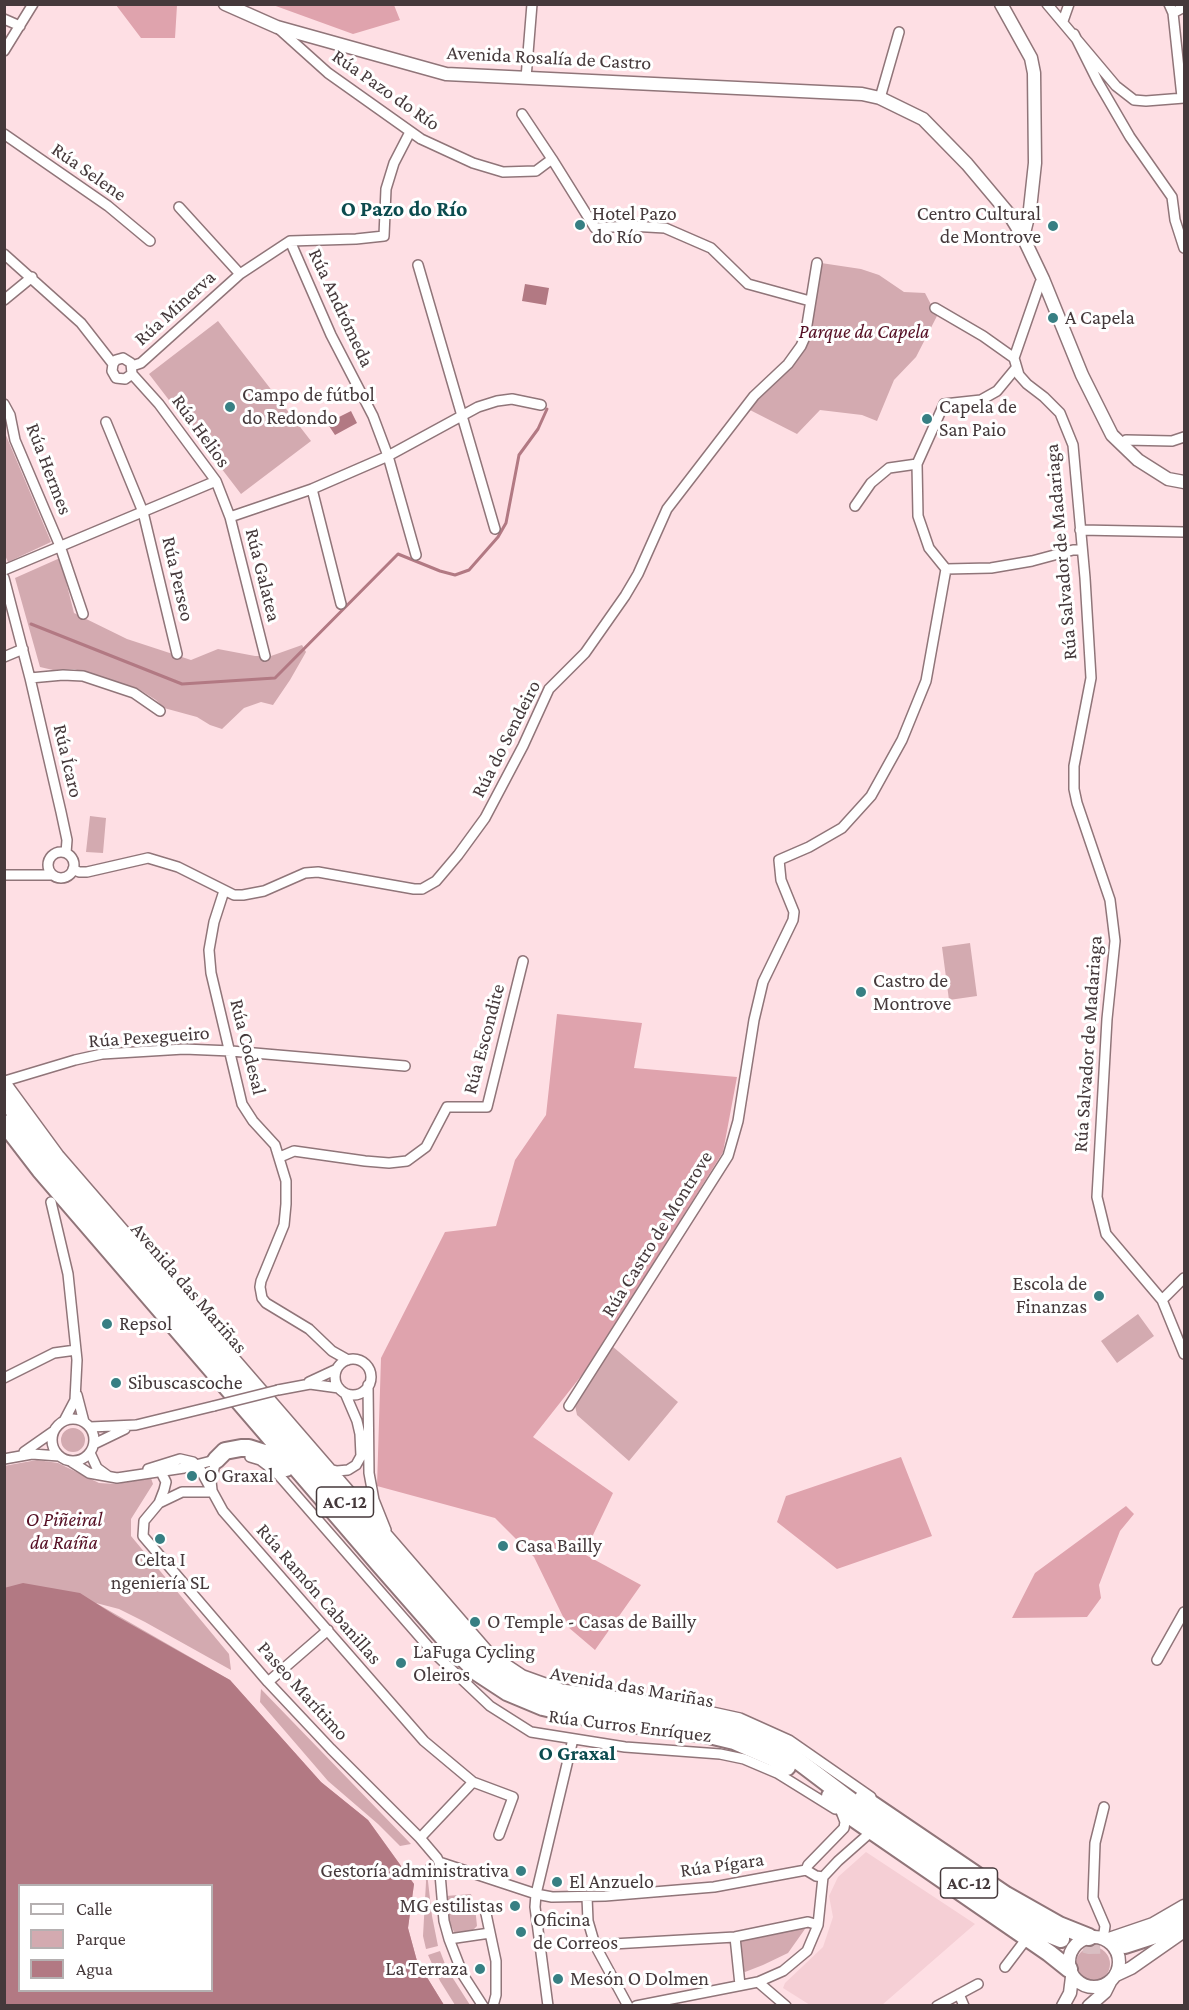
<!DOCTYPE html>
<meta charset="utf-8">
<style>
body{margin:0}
#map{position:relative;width:1189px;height:2010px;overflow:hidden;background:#fedfe4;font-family:"Crimson Pro",serif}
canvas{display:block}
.frame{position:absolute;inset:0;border:6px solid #45393b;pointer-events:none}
.legend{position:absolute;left:18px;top:1884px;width:195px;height:108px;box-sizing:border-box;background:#fff;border:2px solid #b5b0b1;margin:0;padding:8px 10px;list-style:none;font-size:18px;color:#45393b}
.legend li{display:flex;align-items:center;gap:12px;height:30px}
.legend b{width:30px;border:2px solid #b5b0b1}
</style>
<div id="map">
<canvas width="1189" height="2010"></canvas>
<div class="frame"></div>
<ul class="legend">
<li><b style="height:8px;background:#fff"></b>Calle</li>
<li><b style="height:16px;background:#d3aab0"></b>Parque</li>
<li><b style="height:16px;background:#b27983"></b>Agua</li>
</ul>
</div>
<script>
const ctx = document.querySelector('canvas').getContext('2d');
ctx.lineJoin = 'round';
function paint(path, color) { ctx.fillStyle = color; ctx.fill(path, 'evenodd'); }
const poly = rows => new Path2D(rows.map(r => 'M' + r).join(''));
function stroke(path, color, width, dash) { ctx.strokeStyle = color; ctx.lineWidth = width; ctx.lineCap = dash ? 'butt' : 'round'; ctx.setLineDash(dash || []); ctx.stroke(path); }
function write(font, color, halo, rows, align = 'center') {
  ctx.font = font + ' "Crimson Pro",serif'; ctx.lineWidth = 6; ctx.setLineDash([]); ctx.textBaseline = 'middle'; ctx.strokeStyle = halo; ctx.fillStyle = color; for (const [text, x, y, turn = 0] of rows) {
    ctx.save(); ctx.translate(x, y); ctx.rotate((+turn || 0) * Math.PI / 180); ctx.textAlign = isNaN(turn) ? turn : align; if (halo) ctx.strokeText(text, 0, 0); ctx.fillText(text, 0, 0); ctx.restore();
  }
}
const built = poly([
 [866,1852,975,1924,882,2005,810,2005,783,1988,785,1983,823,1947,833,1917,829,1896,838,1877]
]);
const green = poly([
 [821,263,861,269,879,275,904,292,925,293,937,316,916,357,894,380,877,421,862,415,820,410,797,434,748,409,806,346],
 [218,321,311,441,241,494,149,374],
 [5,433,51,542,8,562,4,553],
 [60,558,74,613,127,639,191,660,218,649,255,656,271,656,302,645,306,652,290,680,273,705,261,702,244,708,222,729,210,725,197,717,164,708,156,700,137,688,74,669,53,670,40,667,15,578],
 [90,816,106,818,103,853,86,852],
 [970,943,977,996,949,1000,942,947],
 [1138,1314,1154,1336,1117,1363,1101,1341],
 [612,1346,678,1402,629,1461,577,1415,574,1401],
 '61 1440a12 12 0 1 1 24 0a12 12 0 1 1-24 0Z',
 [37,1460,58,1463,99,1483,116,1484,151,1478,153,1484,131,1519,131,1536,229,1654,231,1670,145,1622,119,1609,96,1603,230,1680,321,1782,368,1820,414,1884,408,1928,417,1961,444,2005,212,1990,212,1886,5,1740,4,1466],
 [261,1689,411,1844,400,1846,378,1824,328,1781,260,1702],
 [425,1864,426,1864,432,1916,438,1946,426,1949,423,1936,426,1882],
 [471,1894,475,1907,477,1926,471,1932,454,1932,449,1921,446,1896],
 [803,1927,805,1929,788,1953,763,1965,745,1972,742,1970,741,1940],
 '1076 1964a17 17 0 1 1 34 0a17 17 0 1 1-34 0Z',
 [440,1951,447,1969,470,2005,455,2005,440,1981,428,1955]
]);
const forest = poly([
 [116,5,177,5,175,38,141,38],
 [273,5,394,5,400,20,353,34],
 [557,1014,642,1023,634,1068,737,1077,723,1152,589,1366,533,1437,613,1493,584,1554,641,1585,595,1650,568,1627,534,1557,495,1518,377,1486,381,1358,445,1232,496,1226,515,1160,546,1115],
 [901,1457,932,1536,837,1569,777,1522,786,1496],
 [1126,1506,1134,1514,1120,1531,1099,1585,1101,1598,1087,1617,1012,1618,1035,1573]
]);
const water = poly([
 [525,284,549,288,546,305,522,301],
 [351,411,357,423,335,435,327,423],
 [23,1583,80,1593,116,1616,230,1680,321,1782,368,1820,414,1884,408,1928,417,1961,444,2005,5,2005,4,1588],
 [20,1886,212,1886,212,1990,20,1990]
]);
const stream = poly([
 [31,624,182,684,275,678,398,554,440,571,455,575,469,570,498,537,506,523,519,455,538,429,547,409]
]);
const highwayTunnel = poly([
 [1061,1939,1089,1946,1125,1945]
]);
const street = poly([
 [1047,4,1116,86,1134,100,1146,101,1184,98],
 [1169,4,1173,13,1182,97],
 [1173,13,1184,7],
 [4,19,20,26],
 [1063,21,1069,4],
 [279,29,328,73,421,139,473,163,503,172,536,171,552,159,595,228,630,226,665,228,711,248,748,284,810,301],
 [1074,34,1098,82,1130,137,1172,197,1175,220,1184,248],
 [4,51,33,4],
 [526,78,532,4],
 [880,98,899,32],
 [522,114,552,159],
 [4,134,108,206,150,241],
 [179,207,240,274],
 [290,241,331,335,373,416,388,456,416,555],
 [4,254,81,323,113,364],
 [418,265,495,529],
 [1043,279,1040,283,1014,358,1019,375,1027,384,1044,397,1060,413,1073,445,1085,578,1091,678,1074,766,1074,789,1077,803,1110,900,1115,941,1107,1019,1097,1197,1106,1234,1162,1300,1184,1354],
 [4,300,32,277],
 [935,308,983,336,1014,358],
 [132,366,141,363,240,274,290,241,356,239,384,236,386,189,394,163,410,132],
 [1016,368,997,391,981,400,944,404,917,464,918,516,929,548,946,569,991,568,1032,561,1073,550,1082,550],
 [132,374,125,379,116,378,112,371,113,364,116,360,123,358,131,363,132,374,159,404,216,481,230,517,265,656],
 [4,404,10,415,15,440,60,546,83,614],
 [106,422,143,512,177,654],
 [1121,444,1126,440,1172,441,1184,437],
 [312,489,341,604],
 [855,506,871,483,889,468,917,464],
 [230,517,312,489,388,456,478,407,497,401,512,399,541,405],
 [1080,530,1184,532],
 [4,570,216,481],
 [4,578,30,678,61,812,67,840,66,853],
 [4,657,23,649],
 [30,678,63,675,83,676,134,693,160,711],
 '48 865a13 13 0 1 1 26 0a13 13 0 1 1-26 0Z',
 [73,869,79,872,87,872,148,858,178,867,234,895,243,895,264,891,305,873,318,872,414,889,422,889,436,881,458,855,485,818,523,746,549,689,585,653,625,596,638,574,667,509,754,396,788,364,801,346,805,337,817,263],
 [4,875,52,875],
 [224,891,214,922,209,950,211,973,242,1104,253,1121,275,1145,286,1181,286,1204,284,1225,261,1281,260,1287,262,1298,266,1303,309,1329,332,1351,348,1360],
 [4,1080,59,1155,490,1653,523,1675,562,1689,685,1706,740,1718,789,1740,871,1797],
 [5,1081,75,1060,102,1054,184,1049,231,1051,405,1066],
 [280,1157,294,1151,365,1161,389,1163,407,1161,426,1147,447,1107,487,1107,523,961],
 [51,1202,68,1274,77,1360,75,1400,64,1421],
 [1162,1300,1184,1278],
 '335 1377a18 18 0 1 1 36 0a18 18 0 1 1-36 0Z',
 [4,1378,54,1353,76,1350],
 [309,1382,337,1369],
 [368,1385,369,1473,374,1500,386,1530],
 [278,1390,310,1384,339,1388],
 [77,1395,84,1422],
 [569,1406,728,1156,738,1121,754,1020,763,982,793,920,794,912,781,880,779,860,809,847,842,828,871,796,902,740,926,681,946,569],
 '52 1440a21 21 0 1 1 42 0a21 21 0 1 1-42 0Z',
 [90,1427,136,1425,214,1406],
 [94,1444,125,1429],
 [24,1452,54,1431],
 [90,1453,97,1468,108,1476],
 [250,1457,260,1460,276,1472,433,1652,490,1706,531,1732,625,1747,720,1754,744,1759,777,1773,835,1809],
 [4,1459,32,1454,59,1456],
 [70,1461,89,1473,117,1478,184,1468,219,1459],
 [148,1469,180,1459,193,1462,200,1469,223,1511,424,1741,473,1782,513,1797,499,1835],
 [329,1469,337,1471,348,1470,356,1465,361,1456,360,1434,357,1421,345,1393],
 [161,1472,166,1482,164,1490,159,1503,144,1521,143,1536,268,1682,331,1749,420,1838,437,1858,439,1862,444,1921,449,1939,463,1975,483,2006],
 [212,1490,211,1481,216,1460],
 [159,1503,182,1492,212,1492],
 [1157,1660,1184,1612],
 [268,1682,328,1630],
 [420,1838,473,1782],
 [439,1862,536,1894,552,1897,605,1896,714,1887,806,1870,816,1876,823,1877],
 [806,1870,808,1865,844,1828,845,1822,842,1814],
 [587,1897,588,1921,595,1945,628,2006],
 [485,1909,496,1961,496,1995,493,2006],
 [735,1937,740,1985],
 [449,1939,490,1933],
 [1103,1939,1105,1926,1093,1898,1095,1843,1104,1807],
 [595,1945,735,1937,808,1922,818,1925],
 [1005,1967,1027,1938],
 [758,1982,786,2006],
 [959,1994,964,2006],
 [548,2006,535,1907,536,1894,573,1739],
 [636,2006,758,1982,783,1971,807,1951,818,1925,823,1877,838,1861,872,1831],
 [937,2006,978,1984]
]);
const secondary = poly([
 [225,4,277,27,446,74,862,94,880,98,923,119,967,164,1009,214,1023,237,1043,279,1082,375,1112,435,1138,460,1168,479,1184,482],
 [1001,4,1031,58,1034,73,1035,163,1030,209,1023,237],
 '1069 1962a25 25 0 1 1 50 0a25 25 0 1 1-50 0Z',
 [1106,1940,1153,1924,1184,1906],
 [1116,1975,1131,1968,1184,1931],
 [1063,2006,1070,1993,1072,1977],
 [1089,2006,1105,1992,1110,1982]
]);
const highway = poly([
 [4,1098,52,1162,270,1413,399,1566,463,1639,493,1667,523,1685,550,1696,594,1705,703,1719,751,1734,785,1751,880,1823,1018,1916,1041,1931,1061,1939],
 [4,1123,40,1170,379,1564,449,1644,478,1673,507,1692,543,1707,595,1719,705,1734,734,1741,773,1758,787,1767],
 [216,1460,225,1451,241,1448,249,1448,271,1455,286,1468],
 [830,1796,853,1818,1049,1953,1069,1969],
 [863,1798,1006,1895,1059,1925,1089,1937],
 [1125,1945,1159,1934,1184,1919]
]);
const streetBridge = poly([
 [214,1406,278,1390]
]);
const markers = [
 [580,225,6,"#377f83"],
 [1053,226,6,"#377f83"],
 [1053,318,6,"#377f83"],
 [230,407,6,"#377f83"],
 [927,419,6,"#377f83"],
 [861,992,6,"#377f83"],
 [1099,1296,6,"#377f83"],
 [107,1324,6,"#377f83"],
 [116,1383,6,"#377f83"],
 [192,1476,6,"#377f83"],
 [160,1539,6,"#377f83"],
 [503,1546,6,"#377f83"],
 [475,1622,6,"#377f83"],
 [401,1663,6,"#377f83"],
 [521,1871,6,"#377f83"],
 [557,1882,6,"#377f83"],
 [515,1906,6,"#377f83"],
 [521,1932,6,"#377f83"],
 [480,1969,6,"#377f83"],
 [558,1979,6,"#377f83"]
];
const shields = [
 [345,1502,57],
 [969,1883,57]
];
const shieldNames = [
 ["AC-12",345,1502],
 ["AC-12",969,1883]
];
const streetNames = [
 ["Avenida Rosalía de Castro",549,58,3],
 ["Rúa Pazo do Río",386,90,35],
 ["Rúa Selene",89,172,35],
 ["Rúa Minerva",175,308,-42],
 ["Rúa Andrómeda",341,308,65],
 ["Rúa Helios",201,431,54],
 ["Rúa Hermes",49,469,69],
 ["Rúa Salvador de Madariaga",1061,552,-95],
 ["Rúa Galatea",263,575,76],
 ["Rúa Perseo",178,579,77],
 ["Rúa do Sendeiro",506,739,-63],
 ["Rúa Ícaro",68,761,77],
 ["Rúa Pexegueiro",149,1037,-4],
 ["Rúa Escondite",484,1039,-75],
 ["Rúa Salvador de Madariaga",1088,1044,-86],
 ["Rúa Codesal",248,1047,76],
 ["Rúa Castro de Montrove",657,1234,-58],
 ["Avenida das Mariñas",189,1288,49],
 ["Rúa Ramón Cabanillas",319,1594,49],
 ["Avenida das Mariñas",632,1687,10],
 ["Paseo Marítimo",303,1691,48],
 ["Rúa Curros Enríquez",630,1726,7],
 ["Rúa Pígara",722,1865,-8]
];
const poiNames = [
 ["Hotel Pazo",592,214],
 ["do Río",592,237],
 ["Centro Cultural",1041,214,"right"],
 ["de Montrove",1041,237,"right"],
 ["A Capela",1065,318],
 ["Campo de fútbol",242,395],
 ["do Redondo",242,418],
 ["Capela de",939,407],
 ["San Paio",939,430],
 ["Castro de",873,981],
 ["Montrove",873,1004],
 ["Escola de",1087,1284,"right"],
 ["Finanzas",1087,1307,"right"],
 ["Repsol",119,1324],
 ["Sibuscascoche",128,1383],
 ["O Graxal",204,1476],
 ["Casa Bailly",515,1546],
 ["Celta I",160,1560,"center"],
 ["ngeniería SL",160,1583,"center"],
 ["O Temple - Casas de Bailly",487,1622],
 ["LaFuga Cycling",413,1652],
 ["Oleiros",413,1675],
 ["Gestoría administrativa",509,1871,"right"],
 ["El Anzuelo",569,1882],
 ["MG estilistas",503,1906,"right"],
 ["Oficina",533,1920],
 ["de Correos",533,1943],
 ["La Terraza",468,1969,"right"],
 ["Mesón O Dolmen",570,1979]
];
const parkNames = [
 ["Parque da Capela",864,332],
 ["O Piñeiral",64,1520],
 ["da Raíña",64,1543]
];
const neighbourhoodNames = [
 ["O Graxal",577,1754]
];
const quarterNames = [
 ["O Pazo do Río",404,209]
];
paint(built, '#f5cfd5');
paint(green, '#d3aab0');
paint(forest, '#dfa3ad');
paint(water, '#b27983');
stroke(stream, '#b27983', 3);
stroke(highwayTunnel, '#d9bec2', 16, [16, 8]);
stroke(street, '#907579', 12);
stroke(secondary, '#907579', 15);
stroke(highway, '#907579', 20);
stroke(street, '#fff', 9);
stroke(secondary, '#fff', 12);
stroke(highway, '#fff', 16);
stroke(streetBridge, '#907579', 12, []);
stroke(streetBridge, '#fff', 9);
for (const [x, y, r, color] of markers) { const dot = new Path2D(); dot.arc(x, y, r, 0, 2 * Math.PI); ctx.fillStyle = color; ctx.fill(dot); stroke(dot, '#fff', 2); }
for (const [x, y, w] of shields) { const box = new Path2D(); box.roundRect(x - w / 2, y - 15, w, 30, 4.5); ctx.fillStyle = '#fff'; ctx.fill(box); stroke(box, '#45393b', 1.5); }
write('bold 18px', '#45393b', null, shieldNames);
write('20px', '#45393b', '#fff', streetNames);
write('20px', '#45393b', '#fff', poiNames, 'left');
write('italic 20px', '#550f24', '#fff', parkNames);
write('bold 21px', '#0b4b4e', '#fff', neighbourhoodNames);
write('bold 22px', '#0b4b4e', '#fff', quarterNames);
</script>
